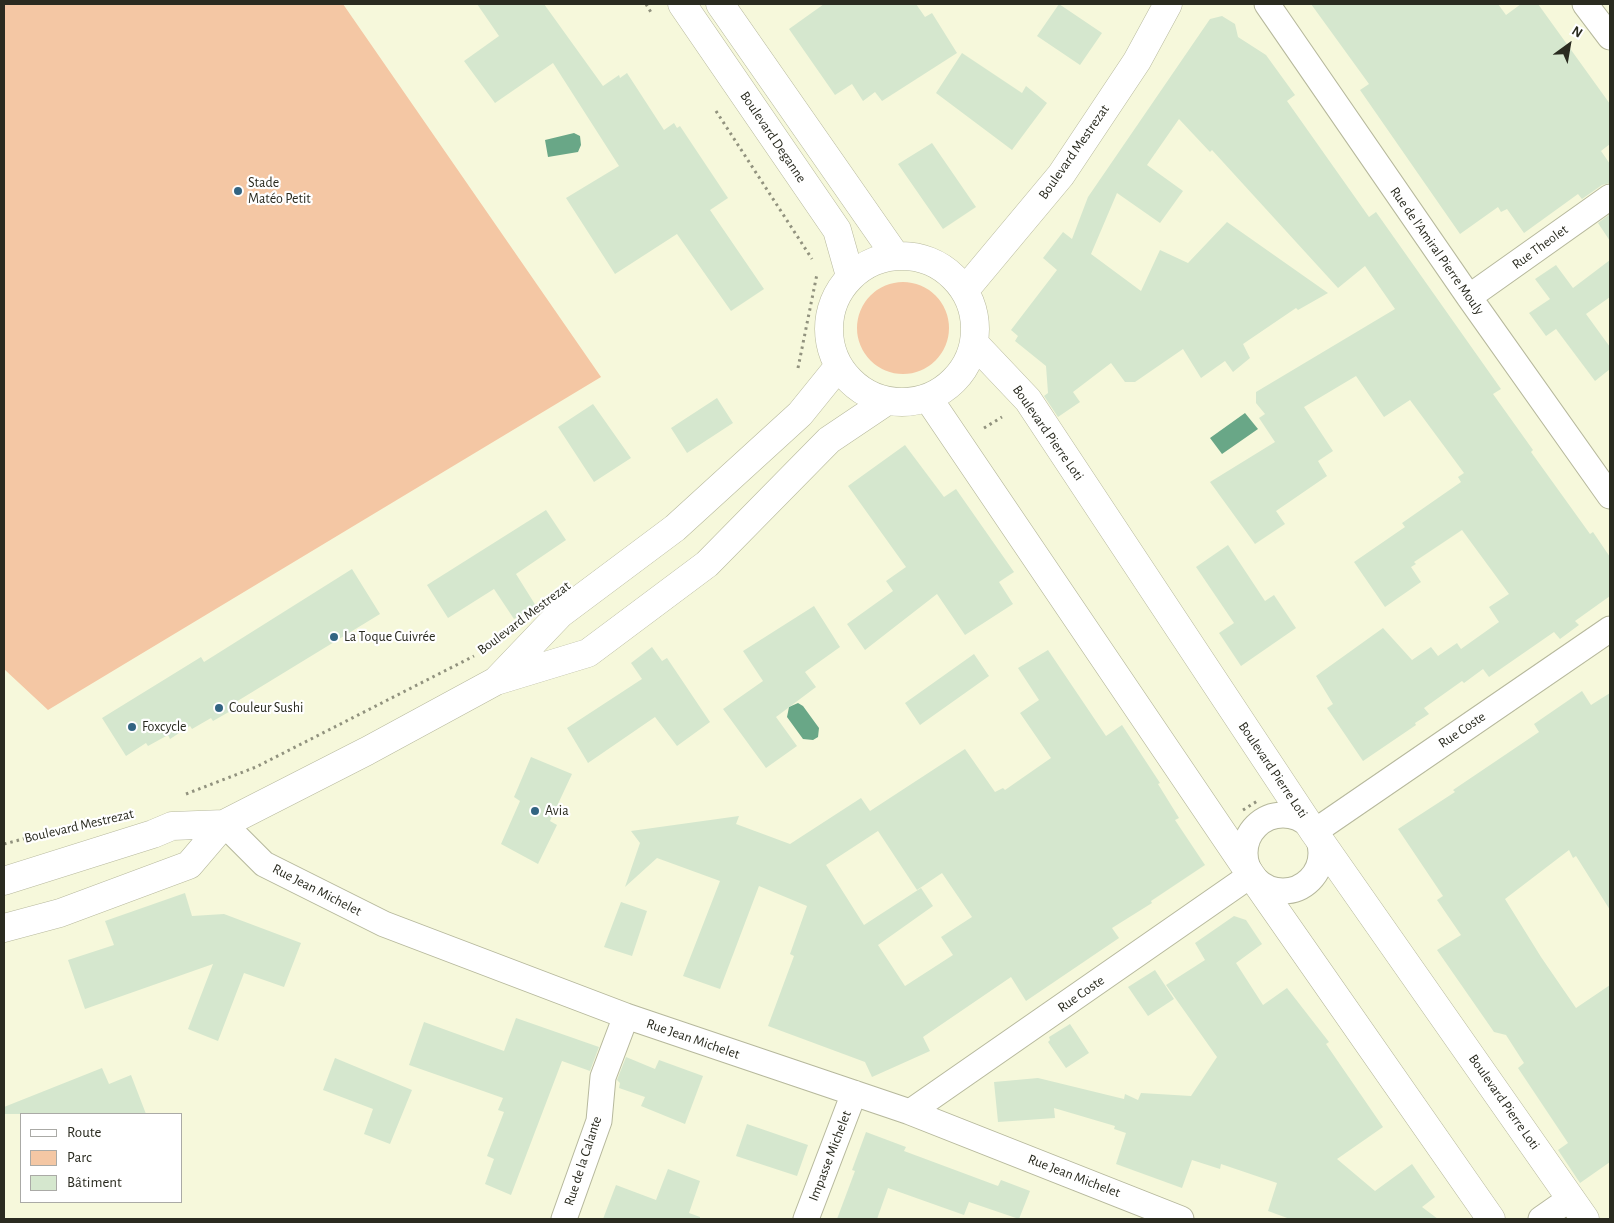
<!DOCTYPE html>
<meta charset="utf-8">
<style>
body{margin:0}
#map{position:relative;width:1614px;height:1223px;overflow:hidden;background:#f6f8db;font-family:"Alegreya Sans",sans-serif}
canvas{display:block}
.frame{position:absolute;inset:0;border:5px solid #2a2b20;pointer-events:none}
.legend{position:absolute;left:20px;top:1113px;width:162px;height:90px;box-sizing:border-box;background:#fff;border:1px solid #aaaaa6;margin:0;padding:6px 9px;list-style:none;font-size:15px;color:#2a2b20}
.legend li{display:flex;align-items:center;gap:10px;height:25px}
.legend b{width:25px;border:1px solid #aaaaa6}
.north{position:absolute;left:1544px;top:20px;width:50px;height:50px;-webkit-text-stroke:4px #fff;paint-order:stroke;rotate:32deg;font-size:14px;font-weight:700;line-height:20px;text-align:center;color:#2a2b20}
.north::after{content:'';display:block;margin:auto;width:18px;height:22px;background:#2a2b20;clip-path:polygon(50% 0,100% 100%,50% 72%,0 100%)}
</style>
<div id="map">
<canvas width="1614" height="1223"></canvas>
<div class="frame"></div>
<ul class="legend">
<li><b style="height:6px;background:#fff"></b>Route</li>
<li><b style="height:14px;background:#f4c7a4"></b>Parc</li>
<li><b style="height:14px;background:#d5e7ce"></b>Bâtiment</li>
</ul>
<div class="north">N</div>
</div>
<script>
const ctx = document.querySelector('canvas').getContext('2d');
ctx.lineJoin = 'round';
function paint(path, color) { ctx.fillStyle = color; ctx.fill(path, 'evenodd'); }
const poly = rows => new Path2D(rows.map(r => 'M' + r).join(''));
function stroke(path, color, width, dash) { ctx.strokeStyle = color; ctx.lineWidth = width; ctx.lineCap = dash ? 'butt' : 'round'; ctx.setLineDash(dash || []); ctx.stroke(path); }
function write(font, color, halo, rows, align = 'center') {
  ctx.font = font + ' "Alegreya Sans",sans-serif'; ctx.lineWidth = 4.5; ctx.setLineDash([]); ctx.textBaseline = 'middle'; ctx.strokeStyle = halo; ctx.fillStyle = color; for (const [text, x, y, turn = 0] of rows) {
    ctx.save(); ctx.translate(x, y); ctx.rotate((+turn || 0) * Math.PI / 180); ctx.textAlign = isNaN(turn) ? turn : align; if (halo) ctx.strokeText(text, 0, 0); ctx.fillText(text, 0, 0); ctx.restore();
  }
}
const green = poly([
 [4,4,343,4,601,377,48,710,4,669],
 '857 328a46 46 0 1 1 92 0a46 46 0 1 1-92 0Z'
]);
const water = poly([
 [574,133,580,136,581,145,578,152,548,157,545,140],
 [1245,413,1258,429,1222,454,1210,438],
 [798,703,803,706,819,728,818,737,813,740,803,739,787,717,789,707]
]);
const building = poly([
 [477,4,544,4,603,86,619,75,620,78,627,73,664,130,674,123,677,128,680,126,728,198,710,210,764,289,731,311,677,234,615,274,566,198,619,166,553,63,495,103,464,61,499,36],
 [824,4,916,4,925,17,932,13,957,53,882,101,875,92,863,101,852,84,835,95,789,29],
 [1059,4,1102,33,1080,65,1037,36],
 [1311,4,1498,4,1506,15,1521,4,1538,4,1610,104,1610,144,1601,151,1610,164,1610,183,1602,185,1582,199,1578,194,1524,233,1507,209,1501,212,1498,207,1460,234,1360,90,1369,84],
 [1222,16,1235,24,1238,37,1266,55,1295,95,1287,101,1369,217,1376,212,1501,389,1493,394,1533,450,1531,452,1590,534,1593,532,1610,557,1610,596,1575,621,1579,625,1560,639,1554,632,1489,677,1483,669,1464,683,1462,681,1424,708,1429,714,1415,723,1416,725,1363,761,1327,708,1333,704,1316,676,1383,628,1412,660,1431,647,1438,656,1457,643,1461,649,1499,622,1489,607,1509,594,1462,530,1414,562,1416,564,1411,567,1421,582,1385,607,1354,562,1405,527,1402,523,1461,482,1458,477,1464,473,1410,400,1384,417,1356,376,1304,407,1333,451,1318,461,1327,476,1276,511,1285,524,1255,544,1210,482,1275,442,1259,418,1265,414,1256,403,1256,392,1395,309,1365,266,1338,288,1212,150,1210,152,1179,119,1147,165,1183,191,1160,223,1117,193,1091,254,1141,291,1160,250,1188,263,1227,222,1328,293,1298,310,1296,308,1243,344,1250,358,1233,372,1225,361,1201,378,1183,349,1135,382,1125,382,1111,363,1073,392,1080,402,1058,417,1044,396,1048,393,1046,366,1015,341,1018,336,1011,330,1057,270,1043,258,1063,232,1072,239,1088,197,1210,19],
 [962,53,1022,93,1026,86,1047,103,1012,150,936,93],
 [932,143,976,207,943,229,898,164],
 [1610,214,1610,241,1598,223],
 [1610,260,1610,297,1586,314,1610,347,1610,369,1595,381,1556,329,1546,336,1529,313,1550,299,1535,279,1556,265,1573,288],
 [717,398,733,423,687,453,671,428],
 [593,404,631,458,594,482,558,427],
 [905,445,944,497,956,489,1014,572,999,582,1013,604,965,635,937,594,865,650,847,624,893,591,886,581,906,567,848,486],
 [546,510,566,540,516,574,536,606,514,619,494,589,448,618,427,585],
 [1228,545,1265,601,1274,595,1296,628,1241,666,1219,633,1234,623,1196,567],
 [352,569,380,614,231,705,234,709,213,721,211,718,192,729,190,726,170,739,168,735,148,746,146,743,126,756,102,718,201,657,204,662],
 [814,606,840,647,805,672,816,687,776,717,797,746,766,768,723,709,763,681,743,651],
 [652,647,662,661,667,658,710,722,677,746,655,717,588,763,567,728,642,679,631,663],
 [1048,650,1106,736,1122,725,1160,783,1158,784,1179,818,1175,820,1205,865,1151,901,1152,903,1112,928,1119,938,1026,1001,1011,977,923,1037,930,1051,872,1077,865,1062,768,1026,794,956,790,954,807,906,759,886,720,989,683,976,720,881,657,858,625,887,640,843,631,831,739,816,736,824,790,844,861,798,870,811,965,749,995,792,1003,788,1005,790,1051,758,1020,713,1039,700,1018,668],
 [878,831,917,890,942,873,972,917,941,937,953,955,905,986,878,945,933,906,921,888,864,925,826,865],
 [974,654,989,676,920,725,905,703],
 [1582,691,1591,705,1610,693,1610,910,1576,856,1573,858,1569,850,1505,899,1541,957,1576,1008,1610,985,1610,1162,1580,1183,1558,1150,1568,1143,1518,1068,1524,1063,1506,1035,1494,1032,1437,950,1461,935,1437,900,1443,896,1398,829,1455,792,1453,790,1539,732,1534,724],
 [531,757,572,774,550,821,557,825,538,864,501,844,520,801,514,797],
 [185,893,192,916,224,914,301,943,284,987,244,973,218,1041,188,1029,213,964,85,1009,68,960,114,945,105,921],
 [621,902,647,911,632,956,604,947],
 [1234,916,1246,920,1262,944,1236,963,1263,1005,1287,988,1329,1042,1326,1044,1383,1127,1337,1159,1375,1191,1412,1164,1435,1197,1422,1207,1438,1219,1290,1219,1268,1211,1277,1183,1221,1164,1220,1169,1192,1160,1182,1188,1116,1164,1126,1133,1114,1129,1115,1126,1054,1108,1055,1118,998,1122,994,1082,1038,1078,1124,1099,1125,1094,1138,1100,1141,1093,1191,1096,1217,1057,1166,985,1205,960,1195,943],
 [1155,970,1174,999,1148,1016,1128,987],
 [516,1018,599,1047,590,1071,562,1061,511,1195,485,1184,494,1159,487,1156,504,1112,498,1110,503,1098,409,1065,424,1022,504,1051],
 [1070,1024,1089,1053,1066,1068,1048,1042,1050,1040,1049,1037],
 [626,1057,655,1069,659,1060,703,1076,685,1124,641,1106,645,1097,619,1088,620,1083,617,1080],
 [335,1058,412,1090,390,1144,364,1134,373,1109,323,1090],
 [102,1068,109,1084,131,1075,146,1114,4,1114,4,1107],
 [747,1124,808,1145,797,1176,736,1156],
 [866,1132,906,1147,904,1151,998,1186,1001,1180,1030,1191,1019,1219,969,1202,964,1215,888,1188,877,1219,837,1219,855,1171,852,1170],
 [668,1169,700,1181,689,1213,700,1217,700,1219,603,1219,616,1185,656,1200]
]);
const path = poly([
 [646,4,652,14],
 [716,111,812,259],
 [798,368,817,274],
 [984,428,1002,417],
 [186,794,256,767,474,656],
 [1243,810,1259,800],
 [4,844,61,829]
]);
const street = poly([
 [1267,4,1469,297,1610,496],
 [1585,4,1610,37],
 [1469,297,1610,197],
 '1245 853a38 38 0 1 1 76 0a38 38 0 1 1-76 0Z',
 [224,824,264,864,384,924,626,1016,910,1112,1181,1219],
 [1314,832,1610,629],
 [910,1112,1251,875],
 [564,1219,599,1121,603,1077,626,1016],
 [806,1219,854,1093],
 [1541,1219,1571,1198]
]);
const secondary = poly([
 [682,4,837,230,850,276],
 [720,4,895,255],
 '829 329a73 73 0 1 1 146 0a73 73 0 1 1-146 0Z',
 [965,290,1061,175,1137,61,1168,4],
 [974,343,1028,400,1314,832,1585,1219],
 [928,398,1251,875,1491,1219],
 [497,680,560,614,675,528,800,414,838,367],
 [4,881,153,834,172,826,224,824],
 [4,928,60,913,189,865,224,824,367,751,496,681,588,653,707,564,829,440,887,401]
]);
const markers = [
 [238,191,5,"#326482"],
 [334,637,5,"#326482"],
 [219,708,5,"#326482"],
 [132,727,5,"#326482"],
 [535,811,5,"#326482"]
];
const streetNames = [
 ["Boulevard Deganne",773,137,56],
 ["Boulevard Mestrezat",1074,152,-55],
 ["Rue Theolet",1540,247,-36],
 ["Rue de l'Amiral Pierre Mouly",1437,251,55],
 ["Boulevard Pierre Loti",1048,433,55],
 ["Boulevard Mestrezat",524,618,-37],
 ["Rue Coste",1462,730,-34],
 ["Boulevard Pierre Loti",1273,770,56],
 ["Boulevard Mestrezat",79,826,-13],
 ["Rue Jean Michelet",317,890,27],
 ["Rue Coste",1081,994,-35],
 ["Rue Jean Michelet",693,1039,19],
 ["Boulevard Pierre Loti",1504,1102,55],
 ["Impasse Michelet",830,1156,-69],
 ["Rue de la Calante",583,1161,-72],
 ["Rue Jean Michelet",1074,1176,21]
];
const poiNames = [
 ["Stade",248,183],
 ["Matéo Petit",248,199],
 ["La Toque Cuivrée",344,637],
 ["Couleur Sushi",229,708],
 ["Foxcycle",142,727],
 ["Avia",545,811]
];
paint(green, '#f4c7a4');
paint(water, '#69a787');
paint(building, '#d5e7ce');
stroke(street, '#b6b89c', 27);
stroke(secondary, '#b6b89c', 29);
stroke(path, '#91927e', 3, [2.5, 4]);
stroke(street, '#fff', 25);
stroke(secondary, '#fff', 28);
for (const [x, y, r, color] of markers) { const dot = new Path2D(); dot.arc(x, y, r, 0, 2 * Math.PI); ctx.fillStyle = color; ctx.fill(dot); stroke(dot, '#fff', 2); }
write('14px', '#2a2b20', '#fff', streetNames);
write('14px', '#2a2b20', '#fff', poiNames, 'left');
</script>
